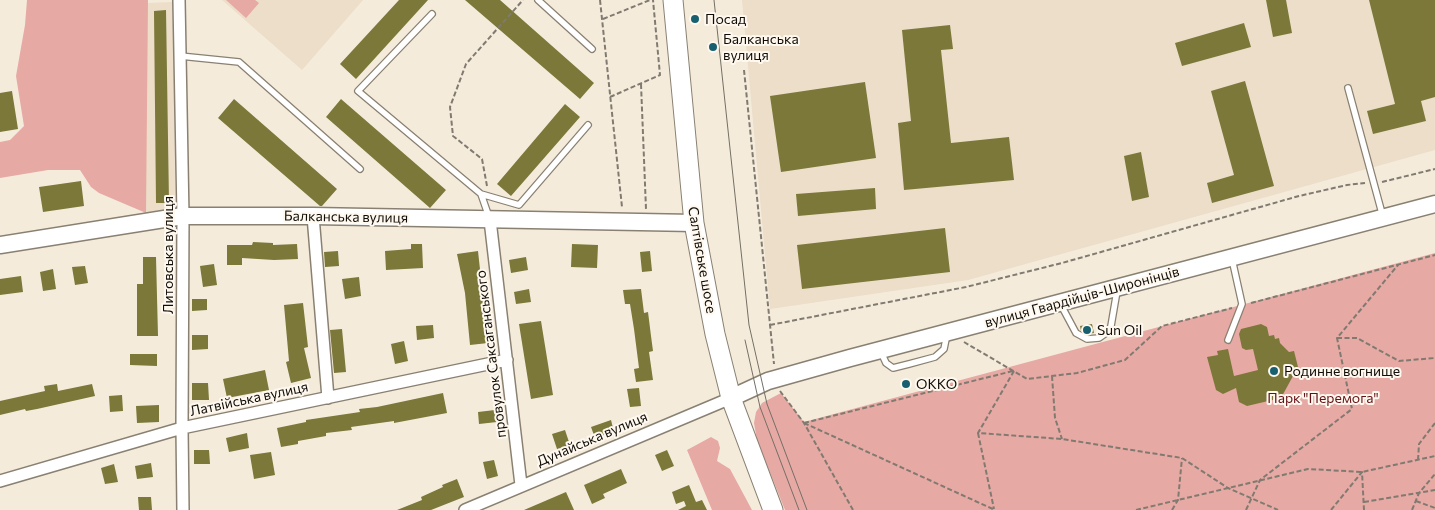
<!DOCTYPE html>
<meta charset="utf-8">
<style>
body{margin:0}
canvas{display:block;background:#f4ebdb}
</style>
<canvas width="1435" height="510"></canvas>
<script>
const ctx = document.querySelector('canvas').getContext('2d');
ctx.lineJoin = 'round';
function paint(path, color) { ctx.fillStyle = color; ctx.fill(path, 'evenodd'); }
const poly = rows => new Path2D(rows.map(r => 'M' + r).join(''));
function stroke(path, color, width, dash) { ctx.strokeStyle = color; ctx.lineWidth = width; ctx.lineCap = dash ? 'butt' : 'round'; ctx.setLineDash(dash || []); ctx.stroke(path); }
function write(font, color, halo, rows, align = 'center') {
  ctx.font = font + ' Commissioner,sans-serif'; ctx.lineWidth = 4; ctx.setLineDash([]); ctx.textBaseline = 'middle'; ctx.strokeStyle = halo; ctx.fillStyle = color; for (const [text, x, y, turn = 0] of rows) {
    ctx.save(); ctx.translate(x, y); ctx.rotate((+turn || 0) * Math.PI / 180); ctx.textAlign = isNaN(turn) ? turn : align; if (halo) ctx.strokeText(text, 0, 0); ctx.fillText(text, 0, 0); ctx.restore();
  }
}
const built = poly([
 [222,0,363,0,302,70],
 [742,0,1435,0,1435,150,968,280,770,309],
 [174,2,175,212,146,213,146,3]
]);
const green = poly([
 [27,0,148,0,146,213,99,193,91,187,80,170,48,170,0,178,0,142,10,140,24,126,16,76,25,25],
 [226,0,255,0,259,3,246,18],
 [1435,253,1435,510,785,510,757,440,754,423,756,412,762,403,781,393,804,422],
 [711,437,718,441,720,448,717,461,730,469,752,510,712,510,687,450]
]);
const building = poly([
 [399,0,428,0,356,79,340,64],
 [465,0,500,0,594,83,580,99],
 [1266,0,1286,0,1292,33,1273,37],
 [1369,0,1435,0,1435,97,1421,101,1426,121,1373,134,1367,111,1395,104],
 [166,10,169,203,156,203,154,11],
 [1244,23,1251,47,1182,66,1175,43],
 [950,25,953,49,941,50,951,143,1009,137,1014,180,904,190,898,123,911,121,902,30],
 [1245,81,1274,186,1212,203,1207,183,1234,175,1211,91],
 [865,82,876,158,781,172,770,96],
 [12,91,18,129,0,132,0,93],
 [234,99,337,189,322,206,320,206,218,118],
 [341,99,446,190,430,208,326,117],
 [565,104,580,117,511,196,497,184],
 [1141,152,1149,197,1132,201,1124,156],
 [81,181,84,206,43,212,39,187],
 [875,188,876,209,798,216,796,194],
 [945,228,950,272,802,289,797,245],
 [253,242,273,243,273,245,297,244,298,259,274,260,242,258,242,265,227,265,227,245,252,245],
 [411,244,422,244,423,268,386,270,385,251,411,249],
 [572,244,598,245,597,268,571,267],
 [338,251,339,266,325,267,324,252],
 [478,251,488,343,470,345,465,293,457,254],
 [650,251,652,271,642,272,640,252],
 [143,257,156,257,158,336,137,336,137,284,143,284],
 [526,257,528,270,511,273,509,260],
 [214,264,217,285,203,287,200,266],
 [85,266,88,283,75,285,72,267],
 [53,269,56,289,43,291,40,272],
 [21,276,23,292,0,295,0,279],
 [359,277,361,296,345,299,342,279],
 [529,289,531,302,516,304,514,292],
 [641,289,644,313,648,312,651,336,653,351,649,352,653,380,636,382,634,369,639,368,634,329,630,304,625,304,623,290],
 [192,299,207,299,207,310,192,311],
 [303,303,308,347,304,348,311,378,291,383,286,362,289,361,284,305],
 [541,321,553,395,531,399,519,324],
 [1092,324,1094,333,1088,334,1081,331,1080,326],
 [1261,324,1267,327,1269,336,1274,335,1275,339,1279,338,1280,343,1289,352,1294,351,1298,367,1291,368,1293,376,1281,398,1247,406,1239,402,1236,388,1223,394,1216,390,1207,357,1218,355,1217,351,1228,349,1234,376,1258,370,1253,349,1246,350,1242,348,1239,334,1241,329],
 [433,325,434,338,417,340,416,326],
 [342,329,346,372,334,373,330,330],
 [192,335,208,335,208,349,192,350],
 [404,341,408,361,395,364,391,344],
 [130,354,157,354,157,366,130,365],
 [265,370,269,390,227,398,223,379],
 [192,383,208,383,209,400,192,400],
 [57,384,58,391,92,384,95,396,37,409,26,411,25,409,0,415,0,401,45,391,44,386],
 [639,388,641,406,630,407,627,389],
 [443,393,447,413,394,423,394,421,351,427,352,430,326,433,326,436,298,441,298,444,281,447,277,428,306,422,306,420,360,412,359,409,377,407],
 [122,395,123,411,110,412,109,396],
 [159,405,159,422,137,423,136,406],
 [495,410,497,422,479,424,478,412],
 [611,420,614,432,595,438,591,427],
 [565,430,571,448,558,452,552,434],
 [247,433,249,448,229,452,226,438],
 [194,450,209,450,210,464,194,464],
 [667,450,674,466,662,471,655,455],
 [271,452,275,475,254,479,250,455],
 [494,460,498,476,487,479,483,462],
 [151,463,153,477,137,479,135,466],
 [114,464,118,482,105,484,101,468],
 [621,469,627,483,603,494,605,498,592,504,584,485],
 [457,479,464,497,431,510,397,510,422,500,421,497,443,487,442,485],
 [689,485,696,502,702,500,707,510,678,510,686,506,684,501,676,504,672,492],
 [566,492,574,510,524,510],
 [138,497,151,497,152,510,139,510]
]);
const path = poly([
 [600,0,622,207],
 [603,19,650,0],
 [744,70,774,364],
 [641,84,646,209],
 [610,97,660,75,653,0],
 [1382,182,1435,169],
 [487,186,482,159,453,136,450,107,466,64,523,0],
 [1251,303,1435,255],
 [770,325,966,287,1062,263,1299,196,1347,185,1365,183],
 [1337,338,1357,338,1399,361,1435,358],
 [964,342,1027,379,1077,373,1125,360,1162,326,1232,308],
 [1014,371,978,433,1062,439,1182,458,1228,488,1278,510],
 [1052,376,1055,418,1062,439],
 [780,391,804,423,853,510],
 [804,423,1013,371],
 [804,423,995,510],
 [978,433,994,509],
 [1418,460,1419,444,1435,423],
 [1416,501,1435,508],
 [1364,502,1435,490],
 [1136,510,1308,469,1362,472,1435,456],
 [1172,510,1178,500,1182,458],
 [1246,510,1260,480,1352,409,1337,338,1398,265],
 [1331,510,1362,472,1364,510],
 [1412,510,1419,493,1435,474]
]);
const lane = poly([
 [538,0,592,49],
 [432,14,358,91,481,194,489,217],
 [180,56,239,62,360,169],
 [1348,88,1383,217],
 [481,194,519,205,588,125],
 [1061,305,1076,333,1087,339,1099,338,1109,331,1111,326,1117,291],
 [1228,340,1242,304,1232,259],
 [881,352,886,363,893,368,909,364,935,357,944,349,947,334]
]);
const street = poly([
 [179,0,183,216,182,428,183,510],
 [313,216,328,398],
 [490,220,521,485],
 [0,481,182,428,507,360],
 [465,510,731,398]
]);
const secondary = poly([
 [0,245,183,216,313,216,694,223],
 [731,398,768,381,850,358,1435,204]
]);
const primary = poly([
 [673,0,694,223,715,334,731,398,773,510]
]);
const tram = poly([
 [714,0,749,325,767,404,807,510],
 [745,340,760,407,799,510]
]);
const markers = [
 [695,19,5,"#186070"],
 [713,47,5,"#186070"],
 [1087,330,5,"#186070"],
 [1274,371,5,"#186070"],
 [906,384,5,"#186070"]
];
const poiNames = [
 ["Посад",705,19],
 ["Балканська",723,39],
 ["вулиця",723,55],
 ["Sun Oil",1097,330],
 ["Родинне вогнище",1284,371],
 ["ОККО",916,384]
];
const streetNames = [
 ["Балканська вулиця",346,217,1],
 ["Литовська вулиця",168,255,-90],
 ["Салтівське шосе",702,260,80],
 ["вулиця Гвардійців-Широнінців",1082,297,-15],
 ["провулок Саксаганського",491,354,-97],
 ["Латвійська вулиця",249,399,-12],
 ["Дунайська вулиця",592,439,-23]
];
const parkNames = [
 ["Парк \"Перемога\"",1323,398]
];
paint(built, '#ecdec8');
paint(green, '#e7a9a4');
paint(building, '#7b7839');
stroke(lane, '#898072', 8);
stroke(street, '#898072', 14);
stroke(secondary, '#898072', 19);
stroke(primary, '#898072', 21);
stroke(path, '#807a70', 2, [5, 2.5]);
stroke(lane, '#fff', 5.5);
stroke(street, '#fff', 11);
stroke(secondary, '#fff', 16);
stroke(primary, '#fff', 19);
stroke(tram, '#746f65', 1);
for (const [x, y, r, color] of markers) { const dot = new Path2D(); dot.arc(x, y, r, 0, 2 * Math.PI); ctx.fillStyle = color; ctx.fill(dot); stroke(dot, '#fef8ef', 2); }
write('14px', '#100d08', '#fef8ef', poiNames, 'left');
write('14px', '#100d08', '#fef8ef', streetNames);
write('14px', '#641115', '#fef8ef', parkNames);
</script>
